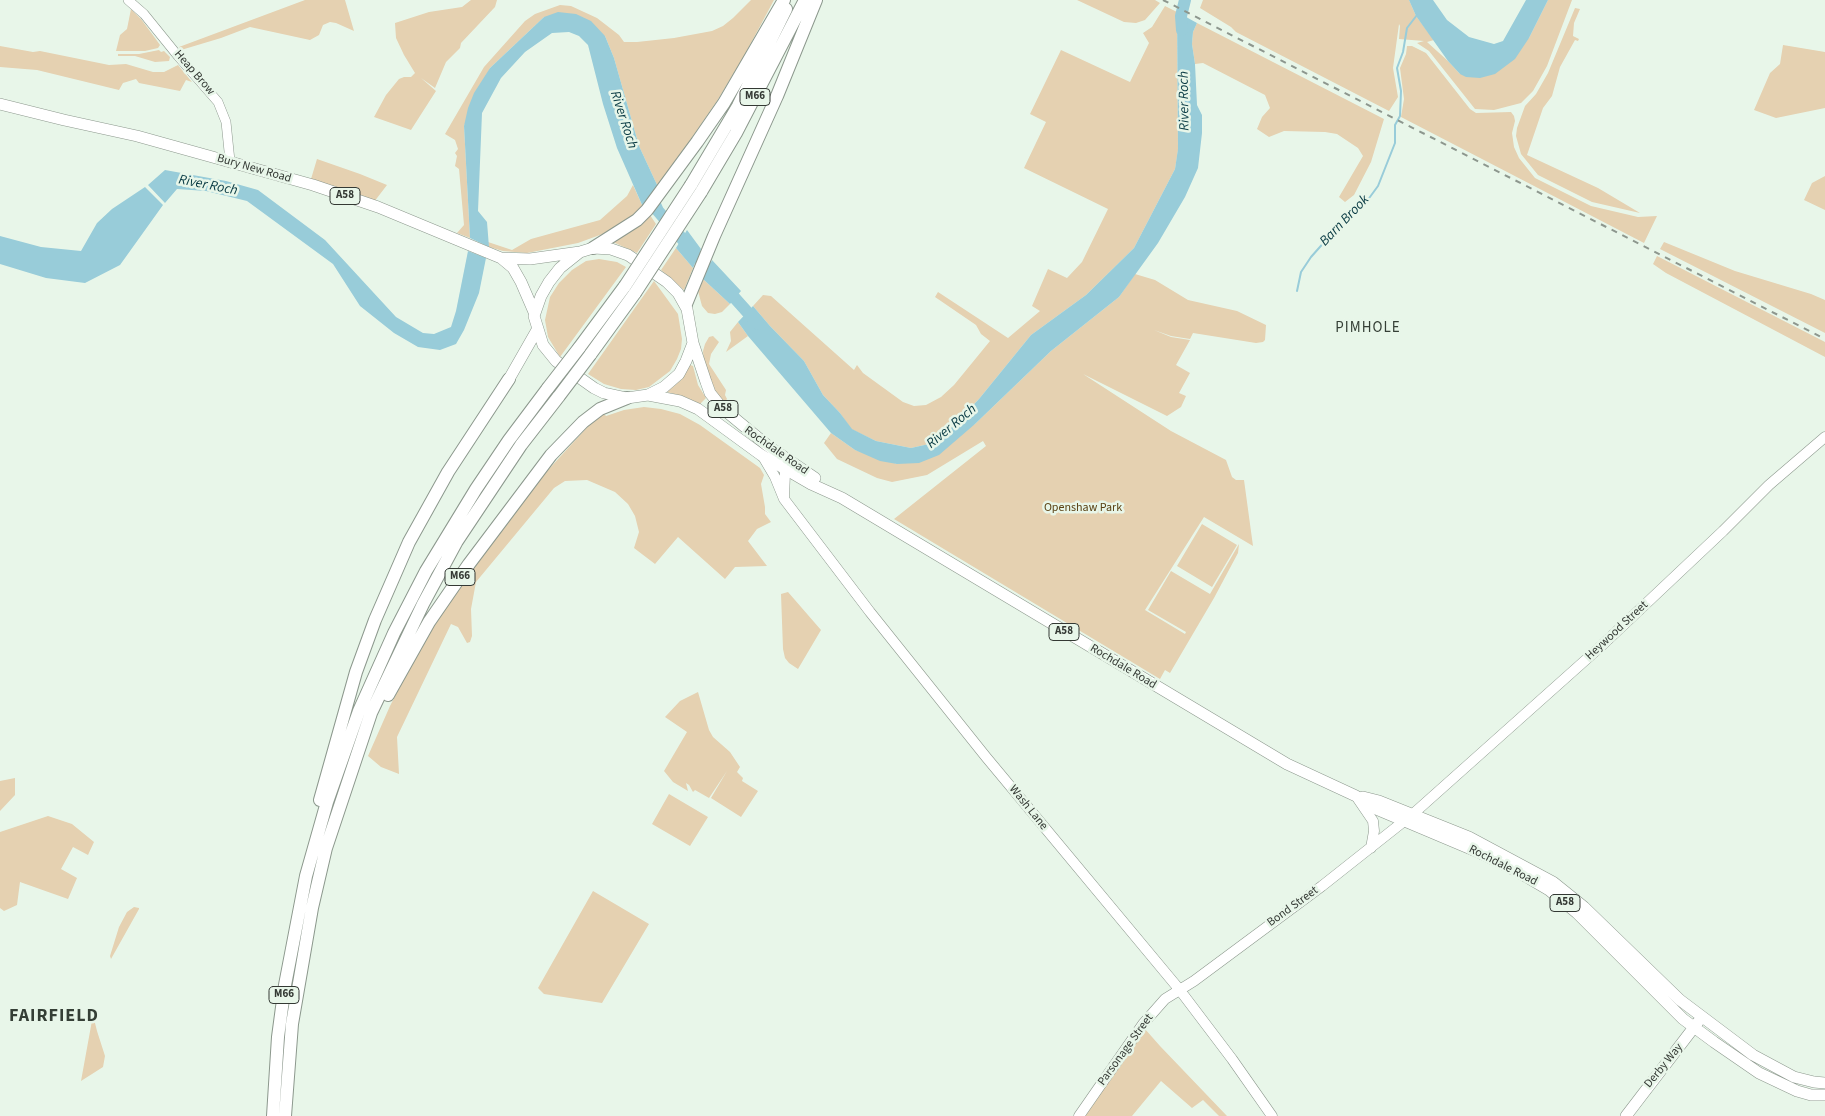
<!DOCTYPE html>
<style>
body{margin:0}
canvas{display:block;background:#e8f6e9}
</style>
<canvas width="1825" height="1116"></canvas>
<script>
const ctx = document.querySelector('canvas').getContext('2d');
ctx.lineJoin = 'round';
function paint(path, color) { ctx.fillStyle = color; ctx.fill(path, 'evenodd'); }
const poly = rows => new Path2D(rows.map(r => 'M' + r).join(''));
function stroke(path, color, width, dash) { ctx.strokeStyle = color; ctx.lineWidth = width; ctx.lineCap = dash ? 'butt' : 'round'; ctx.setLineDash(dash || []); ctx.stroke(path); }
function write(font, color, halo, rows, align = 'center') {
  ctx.font = font + ' "Source Sans 3",sans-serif'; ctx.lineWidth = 5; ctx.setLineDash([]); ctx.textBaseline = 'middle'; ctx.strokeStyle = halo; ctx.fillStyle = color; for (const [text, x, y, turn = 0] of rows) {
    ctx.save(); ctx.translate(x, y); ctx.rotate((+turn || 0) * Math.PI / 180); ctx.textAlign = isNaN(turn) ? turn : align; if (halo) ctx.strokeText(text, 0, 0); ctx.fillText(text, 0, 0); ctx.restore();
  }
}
const green = poly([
 [305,0,345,0,354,31,336,23,330,22,323,25,319,35,310,40,250,27,221,38,181,50,179,47],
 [471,0,497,0,495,7,461,43,460,48,446,62,435,88,421,78,436,91,411,130,374,117,386,95,399,79,404,77,411,77,415,73,404,55,396,38,395,23,429,12,462,7],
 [751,0,774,0,743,58,717,101,658,187,639,146,614,58,605,36,544,17,490,68,464,126,470,238,457,233,464,225,459,169,455,166,457,156,455,153,458,149,455,140,445,134,484,67,525,21,535,14,560,5,571,6,597,18,619,35,624,42,637,42,674,38,712,31,723,26,733,18],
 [1077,0,1155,0,1160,3,1145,20,1136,23,1124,22],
 [1203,0,1409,0,1416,16,1434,40,1427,42,1448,61,1460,74,1529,38,1548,0,1572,0,1547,66,1533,91,1521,103,1494,110,1475,109,1429,51,1417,43,1424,41,1399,39,1400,26,1399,24,1393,68,1398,97,1389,111,1236,32,1231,27,1200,8],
 [1165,6,1177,12,1178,150,1175,169,1134,248,1086,295,1031,335,979,399,948,431,929,444,911,448,876,441,851,429,840,413,823,395,804,361,770,326,753,306,763,295,771,296,854,370,857,365,863,373,903,402,914,406,926,405,941,397,954,385,990,341,981,334,976,325,935,297,938,292,1008,338,1040,311,1032,306,1048,269,1067,278,1082,262,1108,209,1024,168,1046,122,1030,114,1061,50,1130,82,1149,43,1143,33,1152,27],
 [1575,8,1580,9,1574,23,1573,36,1579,39,1578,41,1575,40,1560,67,1552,96,1543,108,1527,155,1598,188,1640,213,1592,202,1538,175,1521,154,1516,136,1517,128,1525,106,1536,94,1548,73],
 [131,9,141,19,155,38,160,45,158,48,145,51,116,51,120,35,127,29],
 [1197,23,1384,119,1371,162,1354,195,1345,202,1339,197,1363,156,1358,148,1337,134,1325,132,1284,131,1269,137,1257,129,1262,117,1270,108,1265,95,1203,63,1195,64,1192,44,1193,32],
 [1783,45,1825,52,1825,108,1776,118,1754,110,1770,73,1780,64],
 [0,46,33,52,40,51,109,65,126,64,153,72,164,72,178,65,192,82,186,80,180,91,139,83,136,79,123,83,119,90,37,70,0,67],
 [1407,46,1412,46,1426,53,1470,109,1476,113,1511,112,1514,116,1515,121,1512,133,1514,147,1519,158,1535,178,1591,206,1638,217,1657,216,1644,243,1401,117,1404,99,1400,68,1406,54],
 [159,50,161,52,164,51,170,57,169,61,155,62,135,56,118,56,118,54,139,54],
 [317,159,360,174,387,185,374,202,311,179],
 [1825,176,1825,210,1804,200,1812,183],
 [633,185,643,207,619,228,578,243,527,253,503,251,489,247,488,242,512,250,531,239,600,220,627,196],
 [650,215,656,224,637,253,613,242,636,228],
 [1664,242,1735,271,1811,294,1825,300,1825,333,1660,249],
 [676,248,693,268,684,290,661,270],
 [1657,256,1825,342,1825,357,1666,273,1653,264],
 [599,259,617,262,626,267,560,357,548,337,545,320,550,297,559,283,572,270,586,261],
 [1135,274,1155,280,1188,300,1237,311,1266,325,1265,340,1263,342,1256,343,1193,333,1190,339,1171,336,1154,330,1171,337,1190,340,1176,365,1190,373,1179,393,1186,396,1181,407,1167,416,1083,374,1171,431,1226,460,1232,477,1236,480,1244,480,1253,546,1204,517,1145,610,1185,634,1186,632,1148,610,1171,571,1210,594,1239,544,1238,553,1214,598,1170,673,1165,670,1160,679,894,519,986,446,983,441,927,475,892,482,877,478,837,459,824,443,831,433,855,450,897,464,975,424,1051,351,1119,297],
 [703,279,730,304,722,312,715,314,708,313,702,306,698,291],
 [654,281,678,314,682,339,681,349,677,359,670,371,649,387,636,390,621,389,604,384,588,374],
 [738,322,748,336,726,352,731,341,730,332],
 [713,336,719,342,711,354,709,364,726,390,725,395,727,399,723,404,719,401,704,362,703,351,705,344,709,337],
 [690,365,693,366,698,385,706,398,700,404,685,397,667,392,682,379],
 [644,407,661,409,680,414,700,425,760,468,764,475,761,484,765,507,765,514,771,522,757,529,748,541,767,566,735,567,725,579,678,537,655,564,634,548,639,532,635,516,628,504,615,492,587,480,565,481,554,488,476,582,471,609,472,636,470,642,467,643,458,627,451,624,397,737,399,774,381,767,368,756,390,706,414,659,442,612,499,530,538,481,591,423,604,414,606,416,624,410],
 [1202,524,1237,545,1212,587,1177,566],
 [788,592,821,630,798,669,789,663,785,658,783,649,781,594],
 [698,692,709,730,713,737,730,752,740,767,737,772,743,778,742,781,758,791,741,817,711,798,727,771,709,798,695,790,693,792,689,785,686,783,688,791,673,782,664,771,687,732,665,717,680,701],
 [15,778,15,795,0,811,0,781],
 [669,794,708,817,690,846,652,824],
 [48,816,72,824,94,842,88,855,73,847,61,869,77,878,68,899,20,882,17,905,4,911,0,908,0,832],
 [593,891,649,924,602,1003,544,994,538,988],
 [134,907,139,908,139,909,111,959,110,956,119,927,127,912],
 [93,1015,97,1031,105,1056,103,1067,81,1081],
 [1145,1029,1160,1046,1227,1116,1219,1116,1203,1100,1192,1108,1161,1081,1132,1116,1085,1116]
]);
const water = poly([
 [1409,0,1433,0,1447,20,1469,37,1494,44,1503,41,1526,0,1548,0,1529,38,1515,59,1495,74,1480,78,1466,77,1460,74,1448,61,1416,16],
 [558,12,576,14,591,21,605,36,614,58,639,146,658,187,643,207,617,148,603,104,588,45,579,36,569,32,552,33,525,52,501,78,482,113,478,211,487,222,489,247,470,238,464,126,468,108,474,93,490,68,544,17],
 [1177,12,1197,23,1193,32,1192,44,1195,64,1197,105,1202,115,1202,133,1198,168,1185,197,1158,243,1119,297,1051,351,975,424,939,455,919,463,897,464,880,461,855,450,831,433,748,336,738,322,753,306,770,326,804,361,823,395,840,413,852,429,876,441,911,448,929,444,948,431,979,399,1031,335,1086,295,1134,248,1175,169,1178,149],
 [165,170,226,181,258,190,325,240,396,317,423,333,434,334,451,327,456,311,468,251,486,258,479,293,464,330,456,344,440,350,418,347,394,333,360,306,333,264,247,201,206,191,177,189,165,203,148,185],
 [145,187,163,205,120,265,85,283,46,278,0,264,0,236,41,247,81,251,97,223,112,209],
 [687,230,701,249,693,268,676,248],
 [712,260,741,291,730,304,703,279]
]);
const stream = poly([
 [1297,291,1301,272,1311,257,1343,221,1367,201,1378,186,1395,143,1395,125,1400,116,1401,91,1397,68,1403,52,1407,28,1417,15]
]);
const river = poly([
 [1182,30,1181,16,1185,0],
 [653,200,658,211,690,248,758,324]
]);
const tertiary = poly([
 [128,0,144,14,178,56,218,102,226,122,230,161]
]);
const secondary = poly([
 [762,455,775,477,784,499,870,612,986,757,1179,989,1232,1059,1272,1116],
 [783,463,785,473,784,498],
 [1358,799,1373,821,1374,831,1371,848],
 [1079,1116,1143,1024,1165,999,1194,981,1322,886,1413,814,1599,648,1723,531,1769,485,1825,437]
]);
const trunk = poly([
 [0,104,64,120,137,136,313,185,378,207,501,258,530,259,580,252],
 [593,248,611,249,628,255,667,282,678,293,687,309,693,343,686,361,679,374,664,387,648,395,627,398,604,393,594,388,556,361,543,345,534,316,541,296,549,282,560,268,580,252,593,248],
 [501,258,513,268,521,282,534,312],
 [693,343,706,382,710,393,722,408,768,446,815,478],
 [509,379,537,330],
 [648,395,680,401,698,409,761,455,811,484,842,498,1287,764,1356,796,1376,809,1478,852,1520,873,1549,890,1577,913,1683,1019,1714,1042,1759,1073,1797,1091,1811,1095,1825,1095],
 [1363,797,1379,801,1469,837,1553,882,1584,907,1680,1000,1753,1055,1794,1077,1814,1082,1825,1083],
 [1626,1116,1698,1022]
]);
const motorway = poly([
 [691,185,738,106,786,9],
 [701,192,736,133,805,0],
 [593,248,637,220,647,210,697,142,724,103,784,0],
 [686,304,714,236,777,96,816,0],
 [579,348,625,286],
 [590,355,635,293],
 [388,695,429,622,469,564,551,455,583,422,600,409,627,398],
 [320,800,356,672,375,620,409,542,448,472,509,379],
 [273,1116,278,1037,285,985,306,876,327,802,359,711,394,633,426,571,476,489,509,440,548,388],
 [285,1116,292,1024,312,908,326,848,371,713,423,604,457,541,521,445,559,396]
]);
const rail = poly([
 [1163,0,1825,339]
]);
const motorwayBridge = poly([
 [625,286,691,185],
 [635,293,701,192],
 [548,388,579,348],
 [559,396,590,355]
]);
const shields = [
 [755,97,30],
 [345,196,30],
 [723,409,30],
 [460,577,30],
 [1064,632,30],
 [1565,903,30],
 [284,995,30]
];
const shieldNames = [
 ["M66",755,97],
 ["A58",345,196],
 ["A58",723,409],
 ["M66",460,577],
 ["A58",1064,632],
 ["A58",1565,903],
 ["M66",284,995]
];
const streetNames = [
 ["Heap Brow",194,73,49],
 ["Bury New Road",254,169,16],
 ["Rochdale Road",776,451,35],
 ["Heywood Street",1617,631,-43],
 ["Rochdale Road",1123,667,31],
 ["Wash Lane",1028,808,51],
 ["Rochdale Road",1503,866,27],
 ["Bond Street",1293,907,-36],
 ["Parsonage Street",1126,1050,-54],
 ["Derby Way",1664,1066,-51]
];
const parkNames = [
 ["Openshaw Park",1083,508]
];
const waterNames = [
 ["River Roch",1185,101,-91],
 ["River Roch",623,120,72],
 ["River Roch",208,186,11],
 ["Barn Brook",1345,221,-46],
 ["River Roch",952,427,-40]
];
const quarterNames = [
 ["PIMHOLE",1368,329]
];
const districtNames = [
 ["FAIRFIELD",54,1017]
];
paint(green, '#e5d1b1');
paint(water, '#98ccd9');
stroke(stream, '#98ccd9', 2);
stroke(river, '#98ccd9', 12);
stroke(tertiary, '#8c988d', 10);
stroke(secondary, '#8c988d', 11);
stroke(trunk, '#8c988d', 12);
stroke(motorway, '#8c988d', 14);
stroke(tertiary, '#fff', 9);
stroke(secondary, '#fff', 10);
stroke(trunk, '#fff', 11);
stroke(motorway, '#fff', 12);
stroke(rail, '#8d978e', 2, [6, 6]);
stroke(motorwayBridge, '#8c988d', 14, []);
stroke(motorwayBridge, '#fff', 12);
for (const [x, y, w] of shields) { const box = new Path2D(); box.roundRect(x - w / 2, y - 8.5, w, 17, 4); ctx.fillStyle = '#e8f6e9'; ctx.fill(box); stroke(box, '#343934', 1); }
write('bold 11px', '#343934', null, shieldNames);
write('12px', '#343934', '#e8f6e9', streetNames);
write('12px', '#5a4214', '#e8f6e9', parkNames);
write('italic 14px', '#073942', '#e8f6e9', waterNames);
ctx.letterSpacing = '1px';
write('15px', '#353f36', '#e8f6e9', quarterNames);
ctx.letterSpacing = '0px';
ctx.letterSpacing = '1px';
write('bold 18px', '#353f36', '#e8f6e9', districtNames);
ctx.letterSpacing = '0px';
</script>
